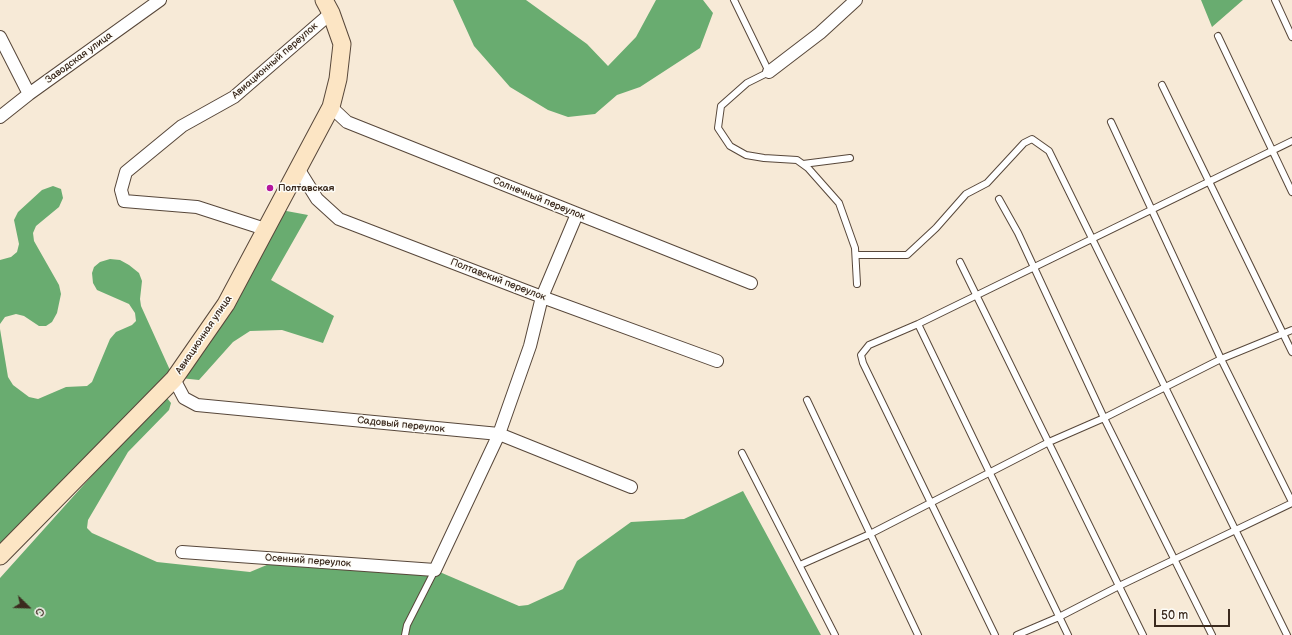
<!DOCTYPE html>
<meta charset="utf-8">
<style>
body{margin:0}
#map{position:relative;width:1292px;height:635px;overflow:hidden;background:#f7ead7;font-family:"Balsamiq Sans",sans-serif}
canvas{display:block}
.north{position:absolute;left:8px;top:587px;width:40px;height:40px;-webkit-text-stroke:3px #fdfcf7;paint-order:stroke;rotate:113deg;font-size:11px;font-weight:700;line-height:16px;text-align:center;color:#3b2a1e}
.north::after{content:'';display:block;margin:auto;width:14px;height:18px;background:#3b2a1e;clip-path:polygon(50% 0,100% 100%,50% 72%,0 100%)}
.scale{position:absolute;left:1154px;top:609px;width:76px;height:18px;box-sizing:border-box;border:2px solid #3b2a1e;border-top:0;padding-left:5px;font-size:12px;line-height:14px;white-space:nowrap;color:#3b2a1e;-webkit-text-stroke:3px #fdfcf7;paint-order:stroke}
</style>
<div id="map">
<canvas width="1292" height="635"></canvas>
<div class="north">С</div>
<div class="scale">50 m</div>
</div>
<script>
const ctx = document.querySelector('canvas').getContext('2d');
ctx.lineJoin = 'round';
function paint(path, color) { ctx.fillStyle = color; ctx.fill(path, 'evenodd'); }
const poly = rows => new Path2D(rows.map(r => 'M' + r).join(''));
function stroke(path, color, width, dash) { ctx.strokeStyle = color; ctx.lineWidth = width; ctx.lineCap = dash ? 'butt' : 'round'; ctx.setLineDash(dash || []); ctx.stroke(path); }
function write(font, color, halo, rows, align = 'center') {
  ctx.font = font + ' "Balsamiq Sans",sans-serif'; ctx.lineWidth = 3; ctx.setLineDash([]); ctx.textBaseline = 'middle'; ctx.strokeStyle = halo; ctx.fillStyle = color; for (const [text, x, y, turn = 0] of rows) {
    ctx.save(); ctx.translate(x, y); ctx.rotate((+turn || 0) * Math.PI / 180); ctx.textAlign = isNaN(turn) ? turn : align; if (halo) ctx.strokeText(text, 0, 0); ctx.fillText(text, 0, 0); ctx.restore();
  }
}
const forest = poly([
 [453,0,526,0,587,44,608,66,636,37,656,0,703,0,713,13,700,48,640,87,617,95,595,114,568,117,548,110,510,87,474,46],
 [1201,0,1243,0,1212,27],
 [53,186,61,189,63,198,59,207,36,226,33,233,34,241,59,285,61,294,57,313,52,322,46,326,39,326,24,316,16,314,5,317,0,324,0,260,11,257,17,252,19,244,14,220,18,212,42,190],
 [281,210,308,215,271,280,334,316,323,343,282,330,250,331,233,342,199,380,180,378],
 [110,259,120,260,129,265,139,273,142,281,140,299,141,306,174,379,0,560,0,329,8,377,13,385,29,397,38,399,66,387,87,386,92,382,110,339,116,332,132,325,136,321,135,313,129,304,97,290,93,283,92,273,94,267,100,262],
 [167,398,171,403,169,410,128,452,88,520,87,528,92,533,157,562,250,572,281,559,435,570,519,606,528,605,563,589,577,561,631,522,684,519,743,491,821,635,0,635,0,578,160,400]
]);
const lane = poly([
 [734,0,769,72,747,83,721,106,718,128,730,146,746,155,764,158,797,160,808,168,839,203,855,248,857,284],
 [1275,0,1292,37],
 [1218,36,1292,192],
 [1162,85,1292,352],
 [1111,122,1221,359,1292,502],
 [803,164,850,158],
 [999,199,1018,233,1104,418,1212,635],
 [856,255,907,255,936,228,966,194,987,183,1024,143,1032,139,1049,151,1287,635],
 [960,262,1143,635],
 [918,324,1068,635],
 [807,400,918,635],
 [742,453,835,635],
 [800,565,870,534,1049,442,1104,418,1221,359,1292,330],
 [405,635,407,625,435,570],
 [995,635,863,363,861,355,869,345,918,324,1292,141],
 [1017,635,1059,617,1119,586,1292,503]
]);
const street = poly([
 [0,37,29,94],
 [769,72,820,33,856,0],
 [331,107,347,122,751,283],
 [0,117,29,94,160,0],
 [299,170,317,199,339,219,542,297,717,361],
 [265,229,197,207,124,201,121,190,126,172,182,126,234,97,331,13],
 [174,379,184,398,197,405,499,434,631,487],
 [182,552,435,570,499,434,530,346,542,297,577,214]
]);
const secondary = poly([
 [0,556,174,379,226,304,331,107,338,79,342,44,331,13,324,0]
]);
const markers = [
 [270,188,4,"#b5179e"]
];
const streetNames = [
 ["Заводская улица",79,58,-36],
 ["Авиационный переулок",275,61,-41],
 ["Солнечный переулок",539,199,22],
 ["Полтавский переулок",498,280,21],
 ["Авиационная улица",204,335,-56],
 ["Садовый переулок",401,425,6],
 ["Осенний переулок",308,561,4]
];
const poiNames = [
 ["Полтавская",278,188]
];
paint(forest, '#69ac70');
stroke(lane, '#57473a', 8);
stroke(street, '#57473a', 14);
stroke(secondary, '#57473a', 19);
stroke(lane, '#fff', 6);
stroke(street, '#fff', 12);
stroke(secondary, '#fce5c4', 17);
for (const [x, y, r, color] of markers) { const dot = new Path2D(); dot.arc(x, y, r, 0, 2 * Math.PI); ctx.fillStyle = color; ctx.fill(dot); stroke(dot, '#fdfcf7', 1.5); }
write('10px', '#3b2a1e', '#fdfcf7', streetNames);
write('bold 10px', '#3b2a1e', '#fdfcf7', poiNames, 'left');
</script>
